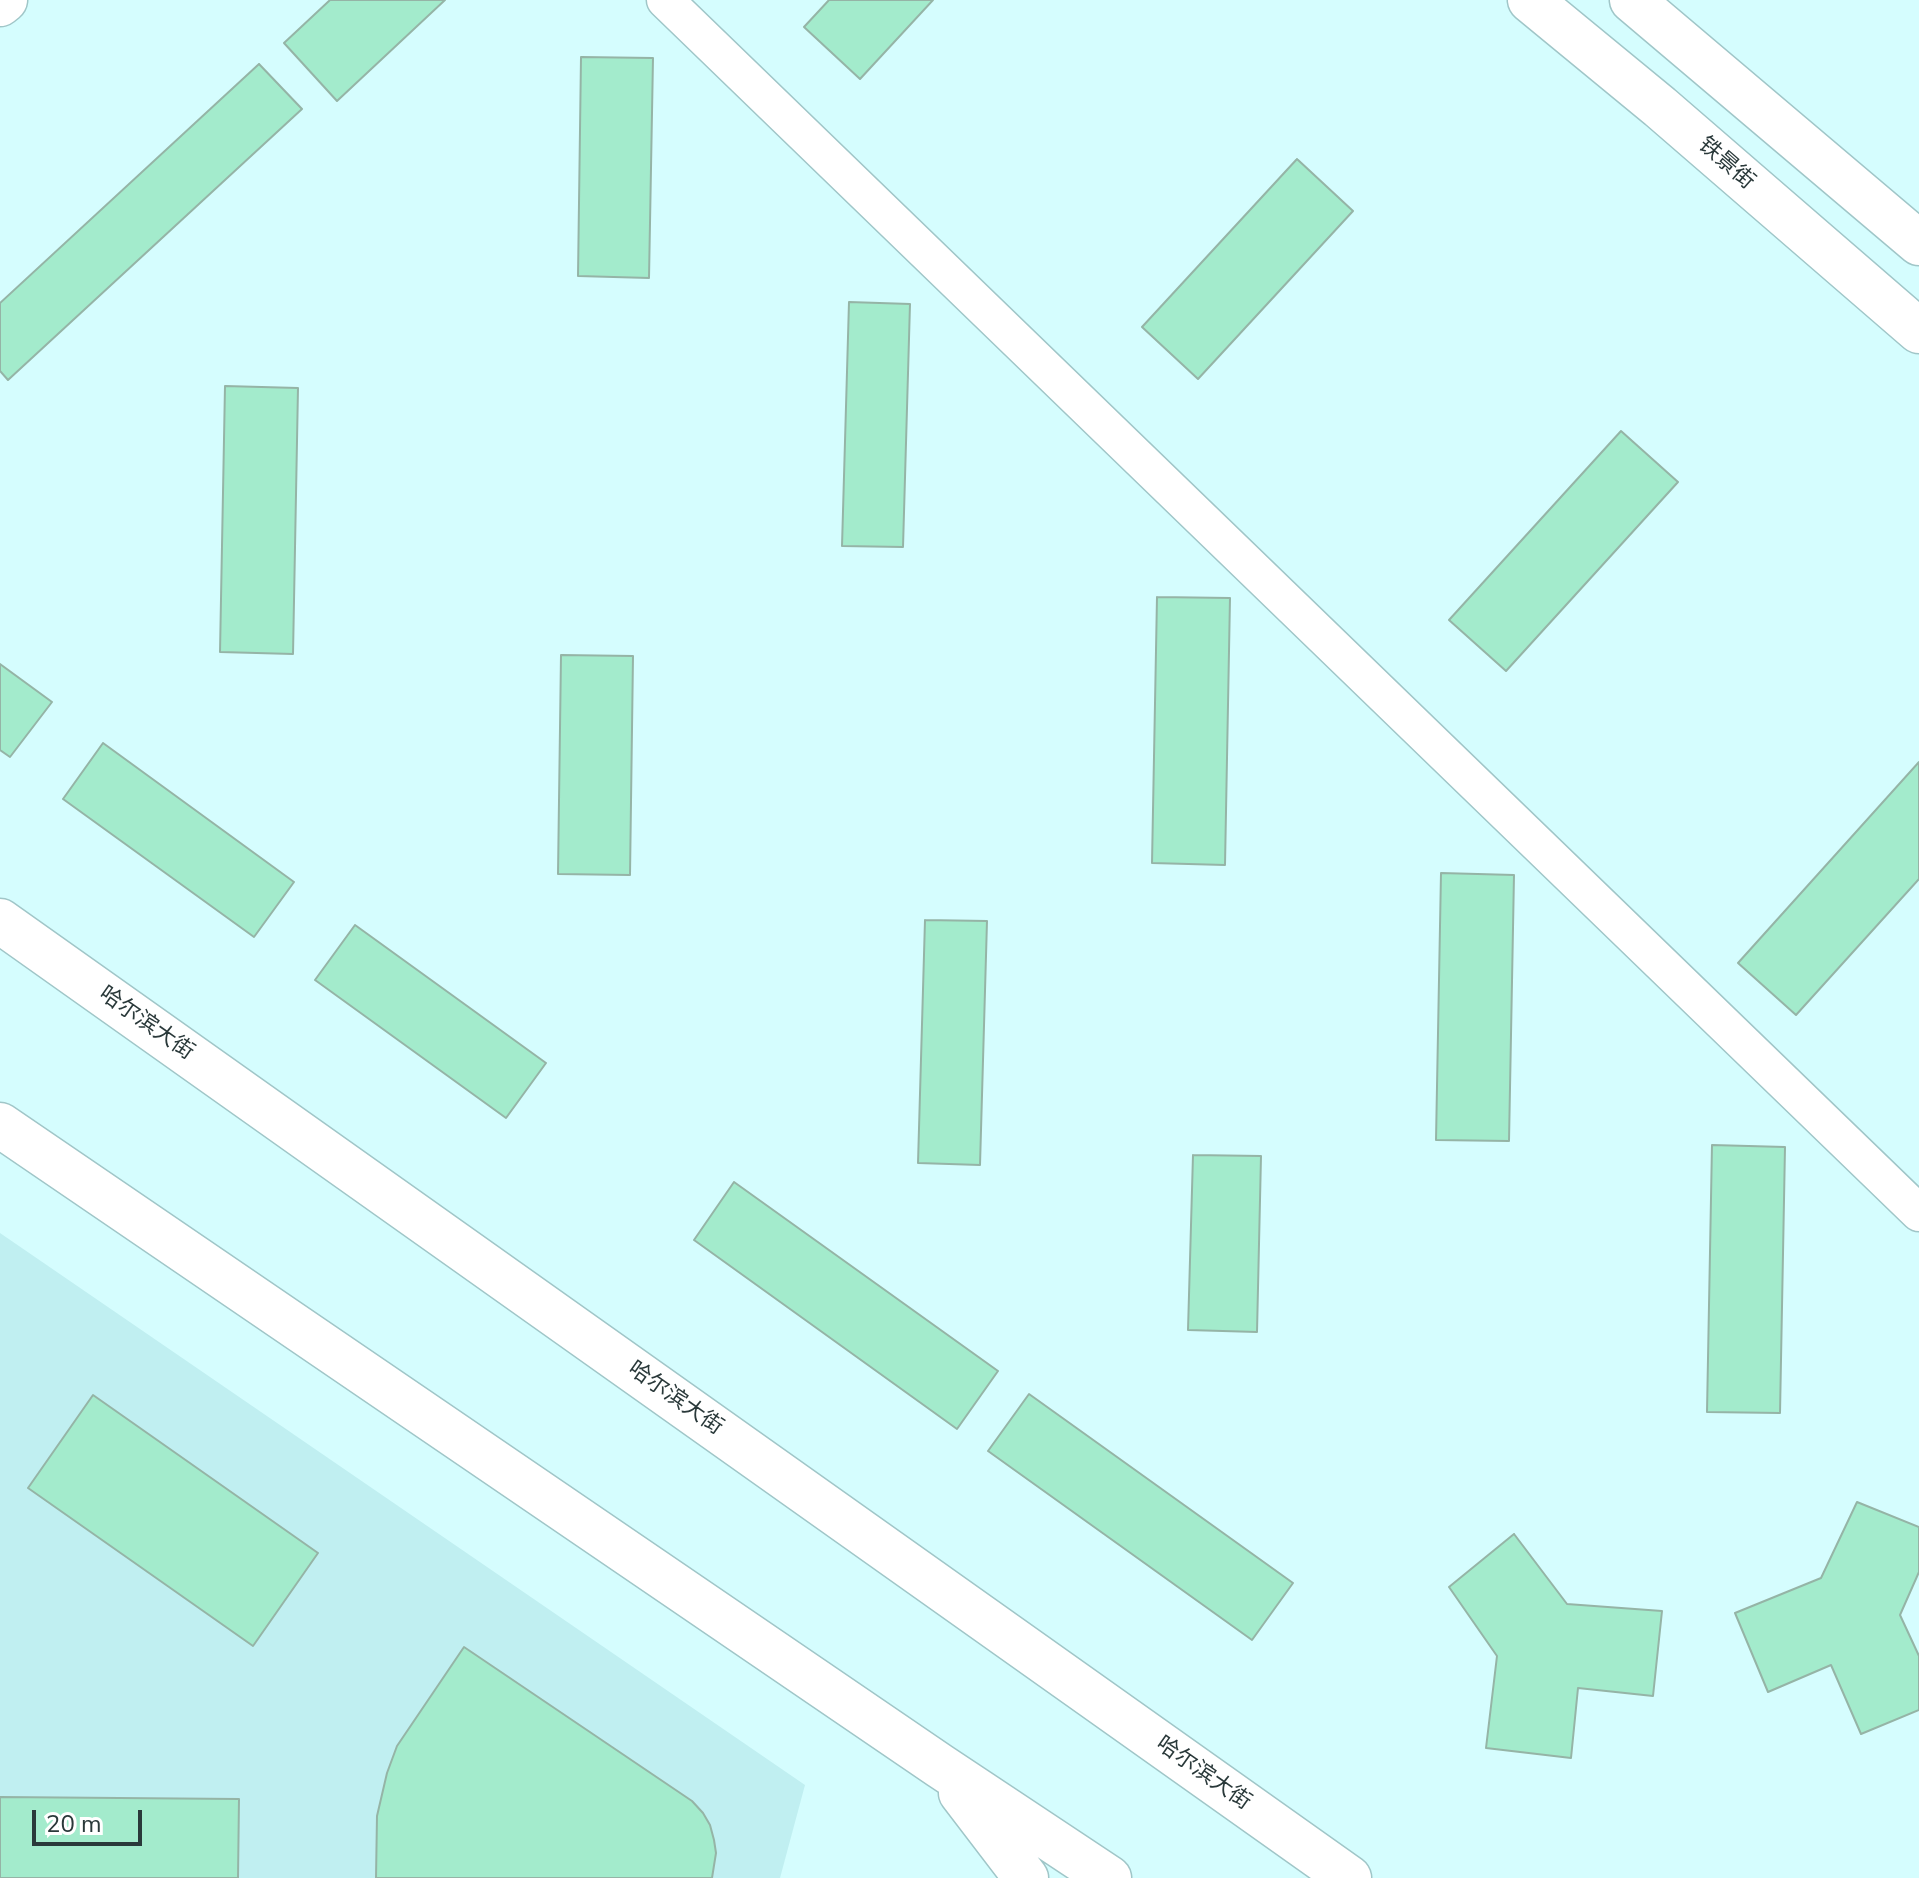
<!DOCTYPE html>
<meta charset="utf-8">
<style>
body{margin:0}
#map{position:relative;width:1919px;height:1878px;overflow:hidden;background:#d5fdfe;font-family:"Nunito Sans",sans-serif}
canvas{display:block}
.scale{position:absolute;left:32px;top:1810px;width:110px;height:36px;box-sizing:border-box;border:4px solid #2a393a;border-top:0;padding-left:10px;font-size:24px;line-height:28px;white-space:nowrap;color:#2a393a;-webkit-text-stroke:6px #fff;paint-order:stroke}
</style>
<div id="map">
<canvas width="1919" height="1878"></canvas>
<div class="scale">20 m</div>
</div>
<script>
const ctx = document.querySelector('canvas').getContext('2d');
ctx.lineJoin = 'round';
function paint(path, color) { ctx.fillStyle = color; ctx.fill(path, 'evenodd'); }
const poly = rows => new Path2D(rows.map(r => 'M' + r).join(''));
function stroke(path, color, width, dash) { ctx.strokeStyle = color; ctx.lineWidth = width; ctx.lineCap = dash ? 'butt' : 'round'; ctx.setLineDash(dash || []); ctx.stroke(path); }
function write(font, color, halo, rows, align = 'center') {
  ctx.font = font + ' "Nunito Sans","Noto Sans SC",sans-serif'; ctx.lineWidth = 6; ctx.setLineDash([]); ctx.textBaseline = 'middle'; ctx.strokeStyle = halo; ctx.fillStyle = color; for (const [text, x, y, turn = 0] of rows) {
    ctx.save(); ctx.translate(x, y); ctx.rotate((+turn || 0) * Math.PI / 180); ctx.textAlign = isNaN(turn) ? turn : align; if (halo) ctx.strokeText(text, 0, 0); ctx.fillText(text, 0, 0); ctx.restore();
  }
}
const built = poly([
 [0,1233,805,1785,780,1878,0,1878]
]);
const building = poly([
 [330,0,445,0,337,101,284,43,330,0],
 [829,0,933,0,860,79,804,27,829,0],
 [581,57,653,58,649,278,578,276,581,57],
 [259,64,302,109,8,380,0,371,0,303,259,64],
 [1297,159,1353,211,1198,379,1142,327,1297,159],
 [849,302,910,304,903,547,842,546,849,302],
 [225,386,298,388,293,654,220,652,225,386],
 [1621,431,1678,482,1506,671,1449,620,1621,431],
 [1157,597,1230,598,1225,865,1152,863,1157,597],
 [561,655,633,656,630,875,558,874,561,655],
 [0,664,52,702,10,757,0,750,0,664],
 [103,743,294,882,254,937,63,799,103,743],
 [1919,762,1919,879,1796,1015,1738,963,1919,762],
 [1441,873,1514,875,1509,1141,1436,1140,1441,873],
 [925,920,987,921,980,1165,918,1163,925,920],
 [355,925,546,1063,506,1118,315,980,355,925],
 [1712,1145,1785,1147,1780,1413,1707,1412,1712,1145],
 [1193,1155,1261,1156,1257,1332,1188,1330,1193,1155],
 [734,1182,998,1371,957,1429,694,1240,734,1182],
 [1029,1394,1293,1583,1252,1640,988,1451,1029,1394],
 [93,1395,318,1553,253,1646,28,1488,93,1395],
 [1857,1502,1919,1527,1919,1572,1900,1615,1919,1656,1919,1710,1861,1734,1831,1665,1768,1692,1735,1613,1821,1578,1857,1502],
 [1514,1534,1567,1604,1662,1611,1653,1696,1578,1688,1571,1758,1486,1748,1497,1656,1449,1587,1514,1534],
 [464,1647,692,1801,703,1813,710,1825,714,1840,716,1853,712,1878,376,1878,377,1816,387,1773,397,1746,464,1647],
 [0,1797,239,1799,238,1878,0,1878,0,1797]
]);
const minor = poly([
 [665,0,1919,1213]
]);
const secondary = poly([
 [1530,0,1660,107,1919,331],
 [1632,0,1919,243],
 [0,4,5,0]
]);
const primary = poly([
 [0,921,1349,1878],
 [0,1125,940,1766,1109,1878],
 [961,1793,1026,1878]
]);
const streetNames = [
 ["铁景街",1726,164,41],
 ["哈尔滨大街",146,1024,35],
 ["哈尔滨大街",675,1399,35],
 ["哈尔滨大街",1203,1774,35]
];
paint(built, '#c0eff1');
paint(building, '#a3ebcc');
stroke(building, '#95b4a6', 2);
stroke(minor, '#a0c6c8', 39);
stroke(secondary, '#a0c6c8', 47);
stroke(primary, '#a0c6c8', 47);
stroke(minor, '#fff', 36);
stroke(secondary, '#fff', 44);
stroke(primary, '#fff', 44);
write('22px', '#2a393a', '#fff', streetNames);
</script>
